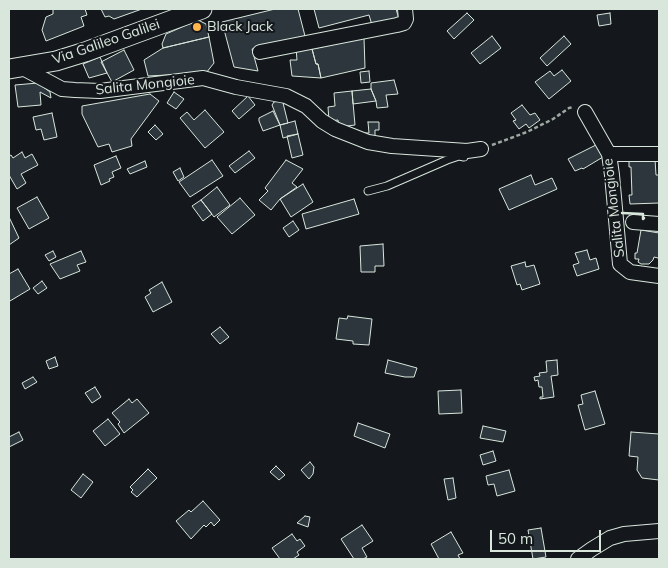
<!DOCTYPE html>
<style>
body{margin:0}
#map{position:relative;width:668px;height:568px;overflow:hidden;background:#14181c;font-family:Mulish,sans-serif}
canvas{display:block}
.frame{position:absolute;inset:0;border:10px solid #d8e6dc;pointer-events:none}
.scale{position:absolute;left:490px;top:530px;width:111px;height:22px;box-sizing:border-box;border:2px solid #d8e6dc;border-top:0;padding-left:6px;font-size:15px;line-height:18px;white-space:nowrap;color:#d8e6dc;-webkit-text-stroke:4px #14181c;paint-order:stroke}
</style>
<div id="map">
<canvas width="668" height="568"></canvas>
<div class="frame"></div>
<div class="scale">50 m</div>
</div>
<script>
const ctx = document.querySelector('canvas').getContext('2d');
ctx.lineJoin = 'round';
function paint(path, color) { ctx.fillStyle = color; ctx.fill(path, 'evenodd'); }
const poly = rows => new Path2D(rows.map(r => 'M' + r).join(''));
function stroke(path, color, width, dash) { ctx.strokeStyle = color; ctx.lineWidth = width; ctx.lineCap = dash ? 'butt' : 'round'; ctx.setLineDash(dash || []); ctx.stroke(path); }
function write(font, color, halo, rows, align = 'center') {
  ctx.font = font + ' Mulish,sans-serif'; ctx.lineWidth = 4; ctx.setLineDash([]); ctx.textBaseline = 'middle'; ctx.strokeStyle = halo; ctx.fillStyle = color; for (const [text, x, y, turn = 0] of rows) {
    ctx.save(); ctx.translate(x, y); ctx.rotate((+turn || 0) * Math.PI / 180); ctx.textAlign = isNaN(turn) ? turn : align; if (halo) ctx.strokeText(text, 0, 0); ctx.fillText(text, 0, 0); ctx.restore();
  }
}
const building = poly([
 [53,9,85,9,87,15,81,17,84,26,46,41,42,30,46,17,53,14,53,9],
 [101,9,142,9,114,19,109,16,105,17,101,9],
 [275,9,298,9,305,36,252,49,258,71,234,67,222,22,275,9],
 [314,9,396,9,399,19,372,25,369,15,319,28,314,9],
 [467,13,474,20,454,39,447,31,467,13],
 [610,13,611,24,599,26,597,15,610,13],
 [198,20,206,24,209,37,163,48,162,44,166,34,198,20],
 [492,36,501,48,480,64,471,53,492,36],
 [564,36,571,44,547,66,540,58,564,36],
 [209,37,214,63,206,73,148,76,144,60,163,48,209,37],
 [364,38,365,68,321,78,318,64,316,64,312,49,364,38],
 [296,48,312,49,316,64,318,64,321,78,292,76,290,60,297,60,296,48],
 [124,50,134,70,112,82,101,62,124,50],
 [100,57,107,73,89,78,83,64,100,57],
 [562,70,571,81,549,99,535,82,550,71,554,76,562,70],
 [369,71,370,82,361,83,360,72,369,71],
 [394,80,398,94,386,95,388,107,377,108,376,101,371,89,371,83,394,80],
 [38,83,50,92,51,98,40,92,41,105,18,107,15,85,38,83],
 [371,89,376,101,353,104,352,91,371,89],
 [352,91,355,125,339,127,338,120,329,121,328,107,335,106,334,93,352,91],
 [174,92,184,99,176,109,167,103,174,92],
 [150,94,159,101,131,139,132,146,112,152,109,144,98,147,82,114,82,106,150,94],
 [248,96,255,105,239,119,232,111,248,96],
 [280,101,283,103,288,123,280,125,272,105,274,102,280,101],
 [522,105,530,115,535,113,540,120,529,128,526,124,519,129,513,121,516,120,511,113,522,105],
 [205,110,224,132,205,148,180,118,187,112,194,120,205,110],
 [273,111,280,125,263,131,259,121,259,118,273,111],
 [52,113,57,137,44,140,41,129,36,130,33,117,52,113],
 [295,121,298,134,283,138,280,125,295,121],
 [368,122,379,122,379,130,375,130,375,138,363,133,369,133,368,122],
 [155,125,163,134,156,140,148,132,155,125],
 [298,134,303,155,292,158,287,136,298,134],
 [596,145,603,157,583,169,582,168,575,171,568,159,596,145],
 [249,151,255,158,235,173,229,166,249,151],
 [22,152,25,158,32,154,38,165,21,174,26,183,17,189,9,175,9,156,11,155,13,158,22,152],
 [116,156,121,168,112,172,114,177,109,179,110,181,101,185,94,165,116,156],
 [655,159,656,175,659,175,659,203,630,204,629,195,632,195,631,167,629,167,629,160,655,159],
 [212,160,223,176,190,197,179,182,212,160],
 [286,160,303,169,292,183,297,187,280,199,271,210,259,200,268,191,265,188,286,160],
 [145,161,147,167,130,174,127,169,145,161],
 [180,168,184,177,178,181,173,172,180,168],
 [531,175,535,185,552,178,557,189,509,210,499,189,531,175],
 [303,184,313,202,291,217,280,199,303,184],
 [217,187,230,205,214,217,201,200,217,187],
 [37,197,49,218,29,229,17,208,37,197],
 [240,198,255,215,232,234,217,217,240,198],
 [354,199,359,214,306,229,302,214,354,199],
 [201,200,212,214,203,221,192,206,201,200],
 [9,217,19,238,9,245,9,217],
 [293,221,299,230,289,237,283,228,293,221],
 [641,230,659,233,659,259,658,258,654,257,653,260,649,264,641,264,638,262,639,259,635,259,635,253,637,253,641,230],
 [383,244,384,266,375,266,375,272,361,272,360,246,383,244],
 [587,250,590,260,596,258,599,269,577,276,573,265,579,263,575,253,587,250],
 [53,251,56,257,49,261,45,255,53,251],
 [81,251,86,262,77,265,80,271,60,279,50,264,81,251],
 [525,262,526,267,534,265,540,284,522,290,520,284,517,285,511,266,525,262],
 [18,269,30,289,10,301,9,299,9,274,18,269],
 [42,281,47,288,38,294,33,288,42,281],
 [162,282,172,302,153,312,145,297,151,293,149,290,162,282],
 [348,316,372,319,369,345,353,344,353,341,336,339,339,318,347,319,348,316],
 [220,327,229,337,220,344,211,334,220,327],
 [55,357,58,366,49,369,46,361,55,357],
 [388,360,417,368,414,377,405,377,385,373,388,360],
 [557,360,558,375,551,376,554,397,540,399,540,397,543,397,542,387,539,387,538,380,535,381,534,377,540,376,539,373,547,372,546,361,557,360],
 [33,377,37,382,25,389,22,383,33,377],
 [95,387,101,397,92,403,85,393,95,387],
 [461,390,462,413,439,414,438,391,461,390],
 [595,391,605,424,585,430,578,405,583,404,581,395,595,391],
 [129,399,132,403,137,399,149,413,124,433,118,424,120,422,112,413,129,399],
 [108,419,120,434,105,446,93,431,108,419],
 [358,423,390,434,385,448,354,436,358,423],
 [483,426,506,431,503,442,480,438,483,426],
 [19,432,23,440,9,447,9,437,19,432],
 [631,432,659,434,659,480,642,478,637,470,638,457,629,456,631,432],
 [493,451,496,461,483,465,480,455,493,451],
 [310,462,314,467,313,474,309,479,301,470,310,462],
 [276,466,285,475,279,480,270,472,276,466],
 [148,469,157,478,137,497,131,492,133,490,130,487,148,469],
 [509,470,515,491,497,496,494,484,488,485,486,476,509,470],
 [83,474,93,482,81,498,71,490,83,474],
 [453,478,456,498,448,500,444,479,453,478],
 [203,501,220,520,214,526,211,522,206,527,204,525,191,539,176,521,189,510,191,512,203,501],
 [305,516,310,517,308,527,297,523,305,516],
 [362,525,373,541,362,548,367,557,363,559,354,559,341,539,362,525],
 [541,528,546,557,533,559,528,530,541,528],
 [451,532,463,553,458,555,460,559,439,559,431,544,451,532],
 [292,534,297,541,300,539,305,546,297,552,299,555,293,559,280,559,272,548,292,534]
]);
const path = poly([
 [492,145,527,132,553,119,569,108,573,107]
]);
const lane = poly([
 [368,191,387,186,447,160,459,156,464,157]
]);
const street = poly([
 [260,52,397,25,404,23,406,19,405,9],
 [21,67,62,89,75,90,100,91,203,78,236,87,286,96,306,106,322,121,335,129,368,142,392,146,467,151,481,149],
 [585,112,609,154,612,175,620,264,630,272,659,276],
 [609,154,659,154],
 [633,222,659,224],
 [578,559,592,549,610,538,624,534,659,531]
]);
const secondary = poly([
 [9,69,56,61,85,52,202,9]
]);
const wall = poly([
 [622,213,643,214,643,219,644,218]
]);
const markers = [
 [197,27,5,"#ffb74d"]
];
const poiNames = [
 ["Black Jack",207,27]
];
const streetNames = [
 ["Via Galileo Galilei",106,42,-19],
 ["Salita Mongioie",145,85,-6],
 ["Salita Mongioie",614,208,-97]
];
paint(building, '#2c363c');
stroke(building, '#d8e6dc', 1);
stroke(lane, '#d8e6dc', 9);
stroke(street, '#d8e6dc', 16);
stroke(secondary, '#d8e6dc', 21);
stroke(path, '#9da8a2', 2.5, [4, 2.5]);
stroke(lane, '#14181c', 7);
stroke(street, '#14181c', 14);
stroke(secondary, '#14181c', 19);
stroke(wall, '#d8e6dc', 2.5);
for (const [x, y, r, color] of markers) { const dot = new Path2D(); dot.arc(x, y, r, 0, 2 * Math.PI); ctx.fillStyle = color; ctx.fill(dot); stroke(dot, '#14181c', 2); }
write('14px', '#d8e6dc', '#14181c', poiNames, 'left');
write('14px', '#d8e6dc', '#14181c', streetNames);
</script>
